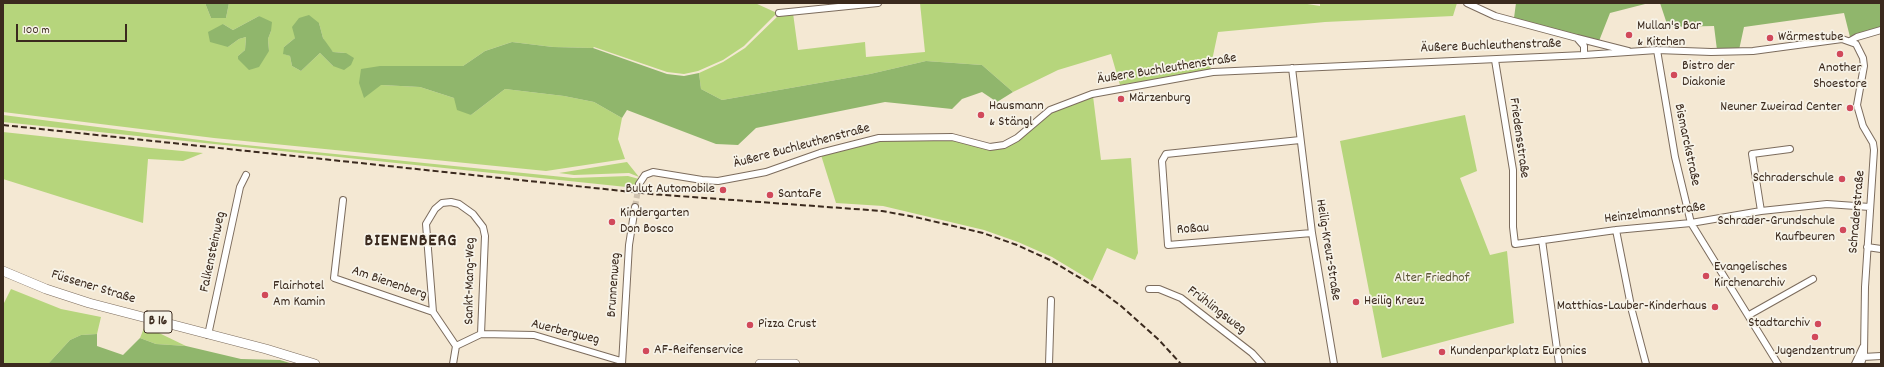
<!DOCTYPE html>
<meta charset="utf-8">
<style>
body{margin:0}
#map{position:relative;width:1884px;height:367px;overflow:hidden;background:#f4e8d3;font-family:Dekko,sans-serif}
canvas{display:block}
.frame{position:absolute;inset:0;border:4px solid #3b2a1e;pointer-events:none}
.scale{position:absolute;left:16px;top:24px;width:111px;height:18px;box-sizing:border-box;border:2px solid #3b2a1e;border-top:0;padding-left:5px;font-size:12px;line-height:14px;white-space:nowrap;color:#3b2a1e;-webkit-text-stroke:3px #f7f3e8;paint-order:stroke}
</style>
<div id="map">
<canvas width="1884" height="367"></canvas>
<div class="frame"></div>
<div class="scale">100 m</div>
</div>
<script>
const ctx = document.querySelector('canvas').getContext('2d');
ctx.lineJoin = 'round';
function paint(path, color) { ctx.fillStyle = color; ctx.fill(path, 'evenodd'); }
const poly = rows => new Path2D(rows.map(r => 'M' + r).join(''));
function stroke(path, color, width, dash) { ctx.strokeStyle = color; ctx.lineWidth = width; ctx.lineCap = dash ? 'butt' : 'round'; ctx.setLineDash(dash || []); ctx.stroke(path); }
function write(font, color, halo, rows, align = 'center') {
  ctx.font = font + ' Dekko,sans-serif'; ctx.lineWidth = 3.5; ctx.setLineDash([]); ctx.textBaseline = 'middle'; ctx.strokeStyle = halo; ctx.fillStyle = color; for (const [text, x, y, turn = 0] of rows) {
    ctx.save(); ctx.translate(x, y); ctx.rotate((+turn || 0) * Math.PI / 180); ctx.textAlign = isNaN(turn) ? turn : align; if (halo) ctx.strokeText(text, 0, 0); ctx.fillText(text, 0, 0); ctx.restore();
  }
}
const green = poly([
 [3,3,205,3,211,18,226,18,229,3,755,3,777,13,744,46,723,60,698,71,684,74,667,72,594,47,593,48,553,47,512,42,485,51,463,66,380,66,381,85,420,87,454,98,471,115,505,89,564,96,594,102,622,118,618,139,625,159,546,171,214,138,3,112],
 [259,16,271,31,268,39,269,51,238,56,245,50,246,37,239,39,228,47,223,24,233,30],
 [319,23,323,38,327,46,333,52,346,53,333,66,320,53,301,71,292,66,290,56,284,54,284,47,295,38],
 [920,3,1301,3,1320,6,1320,3,1457,3,1453,16,1325,22,1218,32,1210,70,1120,85,1111,54,1058,70,1013,92,982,65,926,61,870,74,722,100,701,89,699,73,723,62,745,48,780,14,793,13,798,50,865,42,866,57,925,52],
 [1093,96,1101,160,1131,158,1138,253,1135,260,1107,248,1092,281,1052,257,1018,242,984,230,883,206,836,203,821,155,879,140,951,138,1005,146,1051,112],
 [3,115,216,142,573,178,628,176,639,179,636,188,3,122],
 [1465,115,1477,171,1460,178,1490,255,1507,251,1514,323,1382,358,1340,141],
 [3,132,151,148,203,153,183,161,148,159,143,223,3,179],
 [627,162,639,177,629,173,574,175,559,173],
 [11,289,61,309,101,317,97,334,81,335,70,340,48,364,3,364,3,305],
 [144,328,159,333,186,346,156,344,140,338]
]);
const forest = poly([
 [205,3,229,3,226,18,211,18],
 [1516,3,1649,3,1610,13,1599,41,1514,18],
 [1660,3,1881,3,1881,27,1850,37,1844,13,1744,27,1739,50,1717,50,1714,26,1668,27],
 [309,15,319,23,323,38,333,52,346,53,354,58,351,65,344,70,333,66,320,53,301,71,292,66,290,56,283,54,284,47,295,38,292,27,299,18],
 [259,16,272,22,271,31,268,39,269,51,259,67,249,70,238,59,238,56,245,50,246,37,239,39,228,47,210,42,208,32,223,24,233,30],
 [512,42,553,47,593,48,667,74,684,76,699,73,701,89,722,100,870,74,926,61,982,65,1013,92,997,102,982,92,962,99,952,109,885,102,756,128,738,145,716,144,627,110,622,118,594,102,564,96,505,89,471,115,457,110,454,98,420,87,381,85,364,98,359,83,361,69,380,66,463,66,485,51],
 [97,334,97,346,123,355,140,338,156,344,186,346,241,359,280,360,293,364,48,364,70,340,81,335]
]);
const streetTunnel = poly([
 [635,207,639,184]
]);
const street = poly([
 [1467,3,1495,16,1577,38,1584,46,1584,55],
 [779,13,878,3],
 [1577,38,1628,51],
 [1850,41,1857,37,1881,30],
 [1657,50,1675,157,1691,223,1778,364],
 [1495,60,1513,170,1513,227,1515,244,1616,230,1691,223,1761,211,1827,204,1870,207],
 [1292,68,1312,233,1334,364],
 [1300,140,1166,154,1162,161,1168,245,1312,233],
 [639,184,645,175,653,172,702,180,718,181,766,172,820,153,879,138,952,137,990,147,1004,145,1017,138,1050,110,1092,94,1213,72,1584,55,1657,50,1711,52,1753,51,1842,39,1856,44,1863,58,1864,66,1857,105,1863,126,1873,143,1874,150,1865,287,1864,354,1861,364],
 [343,200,334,278,433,312,456,346,453,364],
 [1761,211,1752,154,1790,149],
 [1616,230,1632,311,1646,364],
 [1542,240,1559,364],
 [1867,247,1881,249],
 [1149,289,1159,289,1181,298,1252,353,1262,364],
 [433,312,426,224,435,209,442,203,451,202,459,204,473,214,483,227,485,236,481,334],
 [1749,315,1813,279],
 [208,335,240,187,246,175],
 [456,346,481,334,534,335,621,361],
 [1863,357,1881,356],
 [622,364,629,245,635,207],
 [1049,364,1051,300],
 [1855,364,1863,347]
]);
const primary = poly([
 [3,271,46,289,89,303,266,349,315,364],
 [760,364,795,364]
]);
const rail = poly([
 [3,125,651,194,882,211,915,217,983,233,1017,245,1050,260,1097,288,1121,306,1159,340,1181,364]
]);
const markers = [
 [1629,35,4,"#d1495b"],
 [1770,38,4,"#d1495b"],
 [1840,54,4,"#d1495b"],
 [1674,75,4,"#d1495b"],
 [1121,99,4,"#d1495b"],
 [1850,108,4,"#d1495b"],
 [981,115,4,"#d1495b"],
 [1842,179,4,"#d1495b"],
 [723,190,4,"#d1495b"],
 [770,195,4,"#d1495b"],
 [612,222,4,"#d1495b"],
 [1843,230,4,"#d1495b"],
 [1706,276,4,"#d1495b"],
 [265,295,4,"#d1495b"],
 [1356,302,4,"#d1495b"],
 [1715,307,4,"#d1495b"],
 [1818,324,4,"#d1495b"],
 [750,325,4,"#d1495b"],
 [1815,337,4,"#d1495b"],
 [646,351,4,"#d1495b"],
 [1442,352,4,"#d1495b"]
];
const shields = [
 [158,322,28]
];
const shieldNames = [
 ["B 16",158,322]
];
const poiNames = [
 ["Mullan's Bar",1637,27],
 ["& Kitchen",1637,43],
 ["Wärmestube",1778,38],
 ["Bistro der",1682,67],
 ["Diakonie",1682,83],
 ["Another",1840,69,"center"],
 ["Shoestore",1840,85,"center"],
 ["Märzenburg",1129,99],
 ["Hausmann",989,107],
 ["& Stängl",989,123],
 ["Neuner Zweirad Center",1842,108,"right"],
 ["Schraderschule",1834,179,"right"],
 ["Bulut Automobile",715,190,"right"],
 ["SantaFe",778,195],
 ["Kindergarten",620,214],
 ["Don Bosco",620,230],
 ["Schrader-Grundschule",1835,222,"right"],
 ["Kaufbeuren",1835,238,"right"],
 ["Evangelisches",1714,268],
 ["Kirchenarchiv",1714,284],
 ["Flairhotel",273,287],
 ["Am Kamin",273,303],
 ["Heilig Kreuz",1364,302],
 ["Matthias-Lauber-Kinderhaus",1707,307,"right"],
 ["Stadtarchiv",1810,324,"right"],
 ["Pizza Crust",758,325],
 ["AF-Reifenservice",654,351],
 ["Kundenparkplatz Euronics",1450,352],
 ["Jugendzentrum",1815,352,"center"]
];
const streetNames = [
 ["Äußere Buchleuthenstraße",1491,47,-2],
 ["Äußere Buchleuthenstraße",1167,70,-9],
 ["Friedensstraße",1518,138,82],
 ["Bismarckstraße",1686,145,78],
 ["Äußere Buchleuthenstraße",802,147,-15],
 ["Schraderstraße",1858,212,-85],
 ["Heinzelmannstraße",1655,214,-7],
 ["Roßau",1193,230,-4],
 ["Heilig-Kreuz-Straße",1327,250,81],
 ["Falkensteinweg",214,252,-78],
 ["Sankt-Mang-Weg",471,281,-89],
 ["Am Bienenberg",389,284,19],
 ["Brunnenweg",615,285,-86],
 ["Füssener Straße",93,288,17],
 ["Frühlingsweg",1216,311,37],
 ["Auerbergweg",565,333,14]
];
const parkNames = [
 ["Alter Friedhof",1432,279]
];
const districtNames = [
 ["BIENENBERG",411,243]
];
paint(green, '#b6d57c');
paint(forest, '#90b66c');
stroke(streetTunnel, '#cfc2af', 6, [6, 3]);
stroke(street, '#7c6c5d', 8);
stroke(primary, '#7c6c5d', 10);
stroke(street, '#fff', 6);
stroke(primary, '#fff', 9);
stroke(rail, '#3b2a1e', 2, [6, 3]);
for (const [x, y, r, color] of markers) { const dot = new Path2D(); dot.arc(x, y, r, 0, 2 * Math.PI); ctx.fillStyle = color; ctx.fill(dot); stroke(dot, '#f7f3e8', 1.5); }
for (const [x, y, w] of shields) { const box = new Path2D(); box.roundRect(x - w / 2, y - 11, w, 22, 3); ctx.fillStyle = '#f7f3e8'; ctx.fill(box); stroke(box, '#3b2a1e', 1); }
write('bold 13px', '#3b2a1e', null, shieldNames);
write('14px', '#3b2a1e', '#f7f3e8', poiNames, 'left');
write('14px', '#3b2a1e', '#f7f3e8', streetNames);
write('14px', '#5a5536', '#f7f3e8', parkNames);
ctx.letterSpacing = '1px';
write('bold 18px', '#3b2a1e', '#f7f3e8', districtNames);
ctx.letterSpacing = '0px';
</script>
